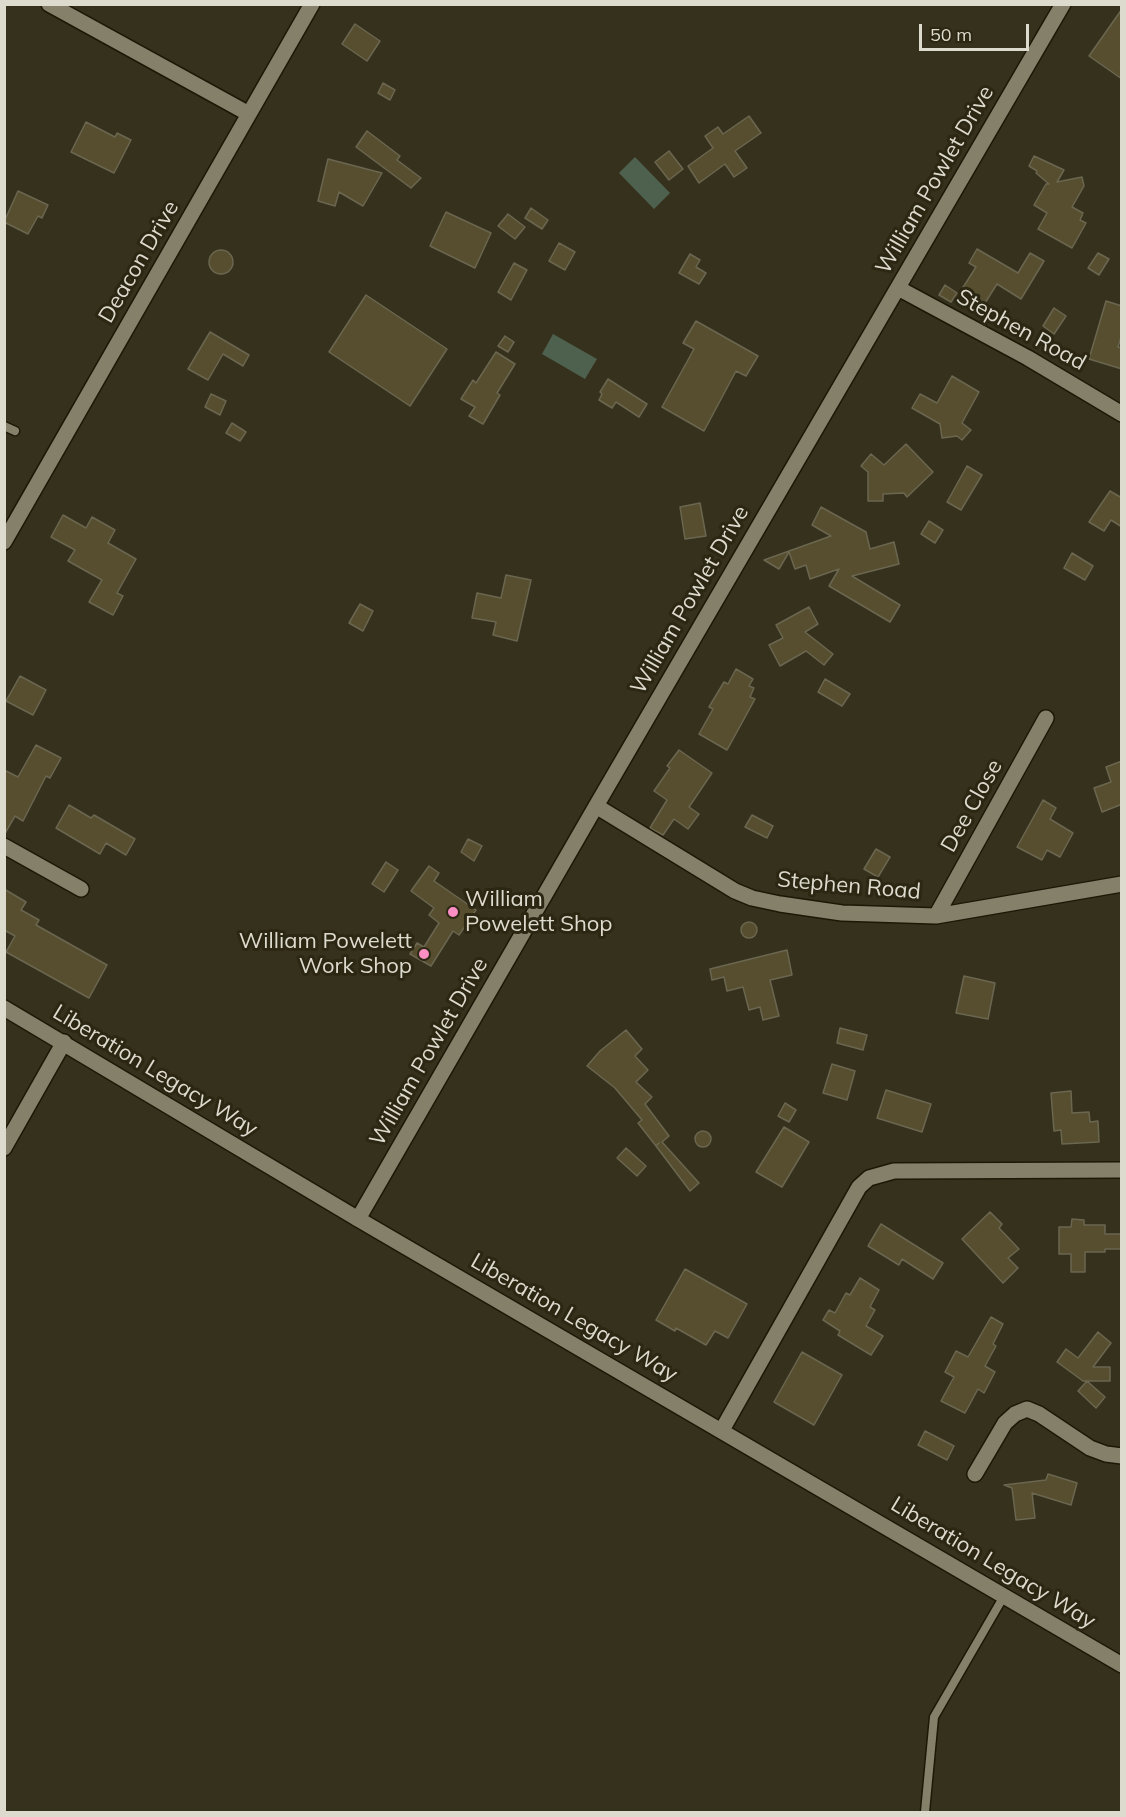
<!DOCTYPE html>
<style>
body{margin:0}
#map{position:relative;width:1126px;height:1817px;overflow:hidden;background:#36311d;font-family:Mulish,sans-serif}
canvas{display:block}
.frame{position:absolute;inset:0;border:6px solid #dddace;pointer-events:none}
.scale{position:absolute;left:919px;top:24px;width:110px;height:27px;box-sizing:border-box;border:3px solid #dddace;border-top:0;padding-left:8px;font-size:18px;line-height:21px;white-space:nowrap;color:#dddace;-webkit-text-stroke:4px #2c2713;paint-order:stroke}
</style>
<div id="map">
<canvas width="1126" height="1817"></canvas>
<div class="frame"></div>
<div class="scale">50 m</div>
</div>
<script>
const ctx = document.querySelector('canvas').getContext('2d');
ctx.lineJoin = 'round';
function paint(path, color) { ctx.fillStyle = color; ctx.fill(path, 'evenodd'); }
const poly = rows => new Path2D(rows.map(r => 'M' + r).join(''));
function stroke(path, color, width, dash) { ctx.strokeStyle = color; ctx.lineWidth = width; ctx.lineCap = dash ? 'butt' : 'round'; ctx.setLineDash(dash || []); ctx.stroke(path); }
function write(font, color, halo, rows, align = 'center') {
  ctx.font = font + ' Mulish,sans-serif'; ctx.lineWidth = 6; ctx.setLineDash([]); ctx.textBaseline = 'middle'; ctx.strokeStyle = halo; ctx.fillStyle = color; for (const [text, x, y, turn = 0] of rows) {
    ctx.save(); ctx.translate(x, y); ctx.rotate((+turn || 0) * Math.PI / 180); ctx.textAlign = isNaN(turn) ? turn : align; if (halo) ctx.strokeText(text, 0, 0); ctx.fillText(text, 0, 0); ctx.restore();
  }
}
const green = poly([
 [635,157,670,193,654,209,619,173],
 [553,334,597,359,585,379,542,354]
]);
const building = poly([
 [1122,9,1122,79,1089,56,1122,9],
 [355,24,380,41,367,61,342,44,355,24],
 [383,83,395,90,390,100,378,93,383,83],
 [749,116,761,133,735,151,747,168,734,177,725,164,699,183,688,166,713,148,705,136,718,127,723,134,749,116],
 [86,122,115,137,117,133,131,140,114,173,71,152,86,122],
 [367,131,400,156,397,160,421,178,411,188,356,147,367,131],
 [669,151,683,169,669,180,655,162,669,151],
 [1034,156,1064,170,1057,182,1082,177,1084,186,1072,207,1083,213,1080,220,1086,223,1072,248,1038,229,1047,213,1034,205,1046,184,1049,184,1036,173,1037,171,1029,166,1034,156],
 [328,159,382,173,363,206,339,192,335,206,318,201,328,159],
 [18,191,48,205,42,218,38,216,28,234,4,222,18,191],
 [531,208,548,220,542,229,525,218,531,208],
 [446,212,491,233,475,268,430,246,446,212],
 [508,214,525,227,515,239,498,226,508,214],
 [559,243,575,252,565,270,549,261,559,243],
 [977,249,1018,273,1030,253,1044,261,1021,299,997,284,985,303,962,289,976,267,969,263,977,249],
 '209 262a12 12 0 1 1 24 0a12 12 0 1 1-24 0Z',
 [1098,253,1109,259,1099,275,1088,268,1098,253],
 [690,254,700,260,696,267,706,273,699,284,679,273,690,254],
 [514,263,527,270,511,300,498,292,514,263],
 [945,285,957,293,951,302,939,295,945,285],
 [366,295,447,349,410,406,329,352,366,295],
 [1106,301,1122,306,1122,334,1118,347,1122,348,1122,369,1089,359,1106,301],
 [1054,308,1066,316,1054,334,1043,326,1054,308],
 [696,321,758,356,746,376,736,371,704,431,662,407,694,349,683,343,696,321],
 [210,332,249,355,243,366,223,354,208,380,188,369,210,332],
 [505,336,514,342,508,352,498,346,505,336],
 [496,352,515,364,497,393,500,395,483,424,469,416,475,407,461,399,473,380,476,383,496,352],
 [952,376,979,392,962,423,971,430,962,440,957,436,942,438,940,424,912,408,920,394,937,403,952,376],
 [608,379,647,404,639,417,616,402,612,408,599,400,602,394,600,392,608,379],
 [211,394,226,401,220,415,205,407,211,394],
 [232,423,246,432,240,441,226,433,232,423],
 [906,444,933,472,907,497,904,493,883,494,883,501,868,501,868,472,861,466,871,454,884,465,906,444],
 [967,466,982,475,961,510,947,502,967,466],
 [1110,491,1122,498,1122,527,1111,520,1104,531,1089,522,1110,491],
 [700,503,706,536,685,539,680,507,700,503],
 [821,507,866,532,870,549,894,542,899,564,852,576,900,605,890,622,829,586,839,569,810,579,806,565,795,569,789,552,779,569,764,560,831,536,812,525,821,507],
 [63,515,86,528,92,517,115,530,108,543,136,559,117,593,123,596,113,615,89,602,102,580,68,561,75,550,51,537,63,515],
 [929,521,943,530,935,543,921,534,929,521],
 [1072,553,1093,566,1085,580,1064,568,1072,553],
 [506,575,531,580,517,641,493,635,496,622,472,618,477,593,501,598,506,575],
 [360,604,373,611,363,631,349,623,360,604],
 [809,607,818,624,805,632,833,654,824,665,806,651,780,666,769,645,783,638,776,625,809,607],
 [736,669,753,679,749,686,754,688,750,697,755,699,727,750,699,734,713,709,709,707,724,682,728,684,736,669],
 [20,676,46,690,33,715,6,701,20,676],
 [825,679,850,694,842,706,818,692,825,679],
 [36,745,61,758,50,778,46,776,23,821,15,816,4,835,4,770,18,777,36,745],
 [679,750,712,773,689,807,699,814,688,829,674,819,663,835,650,828,667,800,654,791,670,768,667,766,679,750],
 [1122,761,1122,806,1120,805,1102,812,1094,788,1111,782,1106,767,1122,761],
 [1043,800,1056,808,1050,819,1073,833,1060,857,1047,850,1042,860,1017,847,1043,800],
 [69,805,91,818,94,815,135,839,126,855,106,843,100,854,56,828,69,805],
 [752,815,773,826,767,838,745,827,752,815],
 [468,839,482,846,474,861,461,852,468,839],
 [876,849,890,857,878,877,864,869,876,849],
 [386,862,398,870,384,892,372,884,386,862],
 [429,866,439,873,434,881,476,910,459,935,453,931,431,966,410,954,417,943,424,947,439,923,429,915,434,908,411,891,429,866],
 [4,889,26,902,21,910,39,920,36,925,107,965,89,998,6,952,15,936,4,930,4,889],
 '741 930a8 8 0 1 1 16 0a8 8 0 1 1-16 0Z',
 [787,950,792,975,770,980,779,1016,763,1020,760,1007,749,1010,743,987,727,991,724,977,712,980,710,969,787,950],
 [964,976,995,983,988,1019,956,1013,964,976],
 [840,1028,867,1035,863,1050,837,1043,840,1028],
 [626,1030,642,1049,635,1056,648,1070,636,1082,652,1097,645,1104,669,1136,662,1142,699,1183,690,1191,656,1146,659,1143,656,1146,638,1123,642,1120,615,1088,587,1066,600,1051,626,1030],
 [832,1064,855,1071,847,1100,823,1093,832,1064],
 [886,1090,931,1104,922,1132,877,1118,886,1090],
 [1071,1091,1072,1113,1089,1112,1090,1122,1098,1121,1099,1142,1062,1144,1061,1130,1054,1131,1051,1093,1071,1091],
 [785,1103,796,1110,789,1122,778,1116,785,1103],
 [784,1127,809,1142,782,1187,756,1172,784,1127],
 '695 1139a8 8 0 1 1 16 0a8 8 0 1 1-16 0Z',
 [626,1148,646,1166,637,1176,617,1158,626,1148],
 [990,1212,1002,1224,999,1228,1019,1249,1008,1258,1018,1268,1003,1283,962,1239,990,1212],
 [1072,1219,1084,1220,1084,1225,1105,1225,1105,1234,1122,1234,1122,1249,1105,1249,1105,1252,1085,1252,1085,1272,1071,1272,1071,1254,1059,1254,1059,1227,1071,1227,1072,1219],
 [881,1224,943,1263,933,1279,902,1259,899,1265,868,1246,881,1224],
 [685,1269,747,1304,728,1338,715,1331,706,1345,676,1328,675,1331,656,1320,685,1269],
 [860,1278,879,1290,870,1307,875,1310,866,1326,883,1336,871,1355,838,1335,840,1331,823,1320,829,1310,835,1313,846,1293,850,1295,860,1278],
 [991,1317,1003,1324,993,1344,996,1346,985,1366,995,1372,984,1393,978,1389,965,1413,941,1401,954,1377,945,1372,956,1351,968,1357,991,1317],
 [1098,1332,1111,1343,1093,1367,1110,1367,1110,1381,1083,1381,1057,1362,1066,1349,1078,1358,1098,1332],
 [802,1352,842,1375,814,1425,774,1402,802,1352],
 [1087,1381,1105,1397,1096,1408,1078,1391,1087,1381],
 [925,1431,954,1446,947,1460,918,1445,925,1431],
 [1048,1474,1077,1483,1071,1505,1032,1493,1035,1518,1016,1520,1012,1488,1004,1485,1046,1480,1048,1474]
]);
const service = poly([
 [4,426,15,431],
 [925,1812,934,1717,1004,1596]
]);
const minor = poly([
 [49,4,249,114],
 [898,288,1028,358,1122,414],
 [4,542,312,4],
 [596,806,735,891,752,898,780,904,842,913,936,916,1122,884],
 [4,846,81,889],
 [936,916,1046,718],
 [358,1219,596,806,1063,4],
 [722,1430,859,1187,869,1178,894,1171,1122,1170],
 [975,1474,1005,1423,1015,1414,1027,1409,1039,1414,1090,1448,1106,1454,1122,1456]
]);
const tertiary = poly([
 [4,1148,64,1042]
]);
const secondary = poly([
 [4,1008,358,1219,1122,1665]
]);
const markers = [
 [453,912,6,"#fb8fc4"],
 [424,954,6,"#fb8fc4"]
];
const streetNames = [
 ["William Powlet Drive",935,180,-60],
 ["Deacon Drive",139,262,-60],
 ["Stephen Road",1021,330,29],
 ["William Powlet Drive",690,600,-60],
 ["Dee Close",972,806,-61],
 ["Stephen Road",849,886,5],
 ["William Powlet Drive",429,1052,-60],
 ["Liberation Legacy Way",155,1071,31],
 ["Liberation Legacy Way",574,1318,30],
 ["Liberation Legacy Way",993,1563,31]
];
const poiNames = [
 ["William",465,899],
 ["Powelett Shop",465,924],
 ["William Powelett",412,941,"right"],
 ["Work Shop",412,966,"right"]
];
paint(green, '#4e614f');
paint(building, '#564e2f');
stroke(building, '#6b6650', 1.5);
stroke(service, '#1d1806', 11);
stroke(minor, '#1d1806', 18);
stroke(tertiary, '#1d1806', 18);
stroke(secondary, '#1d1806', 18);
stroke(service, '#858069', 8);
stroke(minor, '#858069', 15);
stroke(tertiary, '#858069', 15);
stroke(secondary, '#858069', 15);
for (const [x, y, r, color] of markers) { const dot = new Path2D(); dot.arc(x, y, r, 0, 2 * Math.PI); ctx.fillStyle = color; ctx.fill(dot); stroke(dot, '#2c2713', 2); }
write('22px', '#dddace', '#2c2713', streetNames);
write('22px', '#dddace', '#2c2713', poiNames, 'left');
</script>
